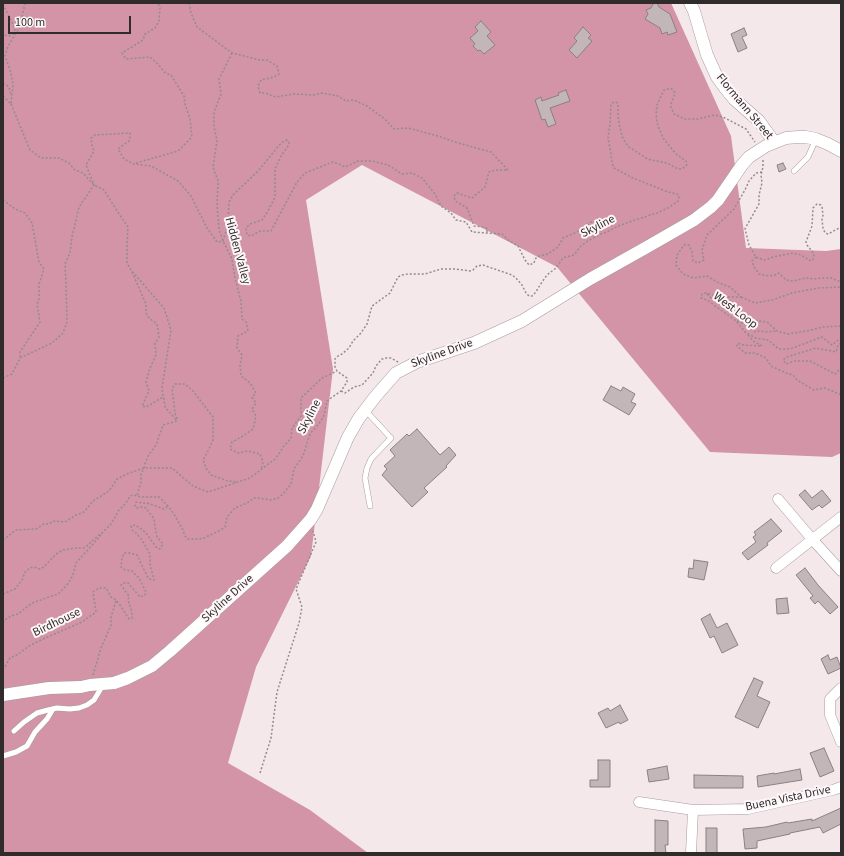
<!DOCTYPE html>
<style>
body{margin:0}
#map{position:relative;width:844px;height:856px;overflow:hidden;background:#f4e8eb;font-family:"Source Sans 3",sans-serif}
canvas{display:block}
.frame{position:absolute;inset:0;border:4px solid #302b2c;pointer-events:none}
.scale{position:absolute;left:8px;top:16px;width:123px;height:18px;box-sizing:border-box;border:2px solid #302b2c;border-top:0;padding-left:5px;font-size:12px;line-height:14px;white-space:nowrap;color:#302b2c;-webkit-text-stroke:3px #fef7f9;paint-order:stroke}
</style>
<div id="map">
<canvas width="844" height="856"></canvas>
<div class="frame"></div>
<div class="scale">100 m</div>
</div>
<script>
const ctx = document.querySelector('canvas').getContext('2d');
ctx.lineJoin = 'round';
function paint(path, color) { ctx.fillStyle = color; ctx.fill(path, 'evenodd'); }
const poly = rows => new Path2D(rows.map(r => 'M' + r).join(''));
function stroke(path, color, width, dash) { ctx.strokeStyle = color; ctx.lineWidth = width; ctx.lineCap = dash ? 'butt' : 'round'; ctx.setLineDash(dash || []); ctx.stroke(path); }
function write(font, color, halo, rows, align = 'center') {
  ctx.font = font + ' "Source Sans 3",sans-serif'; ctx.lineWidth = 4; ctx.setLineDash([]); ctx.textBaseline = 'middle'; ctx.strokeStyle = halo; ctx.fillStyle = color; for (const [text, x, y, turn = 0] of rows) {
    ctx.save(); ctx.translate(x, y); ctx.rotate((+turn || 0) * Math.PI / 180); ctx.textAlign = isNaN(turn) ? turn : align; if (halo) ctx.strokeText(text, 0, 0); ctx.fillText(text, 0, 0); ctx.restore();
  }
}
const forest = poly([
 [3,3,671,3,731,136,746,248,826,251,841,249,841,453,832,457,710,452,557,267,362,165,306,200,333,369,311,556,256,667,228,763,310,810,368,853,3,853]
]);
const building = poly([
 [657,3,659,7,670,14,677,32,668,35,667,32,662,34,660,28,645,19,648,14,646,10,651,8,653,4,657,3],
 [481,21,491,32,487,36,495,45,484,54,480,50,478,51,473,46,475,44,470,38,478,31,475,27,481,21],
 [583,27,591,35,588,38,592,41,577,58,569,50,577,41,574,38,583,27],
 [744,28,747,35,742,37,747,48,738,52,731,34,744,28],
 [566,90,570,101,550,108,556,124,548,127,545,119,542,120,535,100,541,97,542,101,559,95,558,93,566,90],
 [783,163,786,169,779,172,777,165,783,163],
 [611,386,621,391,623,387,635,394,631,402,636,404,629,415,603,400,611,386],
 [417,429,440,455,449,447,456,455,446,466,447,467,424,488,428,492,412,507,382,475,387,469,384,466,395,456,390,450,407,434,409,436,417,429],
 [805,490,812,498,822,490,831,501,822,508,819,505,812,510,799,495,805,490],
 [771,519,782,531,767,543,768,545,748,560,742,553,756,542,753,537,756,535,754,532,771,519],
 [694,560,708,562,704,580,688,577,689,568,693,569,694,560],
 [805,568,818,585,838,607,830,614,818,601,815,604,810,598,813,596,796,575,805,568],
 [787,598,789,613,777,614,776,599,787,598],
 [710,614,717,628,727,623,738,645,722,653,714,636,710,638,701,619,710,614],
 [828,655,830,660,837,657,841,668,828,674,821,659,828,655],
 [754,678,763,682,757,696,770,702,758,728,735,717,754,678],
 [620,705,628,720,620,724,619,722,606,728,598,713,608,708,610,711,620,705],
 [824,748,834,771,820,777,810,753,824,748],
 [598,760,610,760,610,787,590,787,590,780,598,780,598,760],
 [667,766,669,779,649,782,647,770,667,766],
 [800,769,802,780,758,787,757,776,774,773,774,774,800,769],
 [694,775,743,776,743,788,694,788,694,775],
 [841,808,841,824,823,833,820,827,790,833,790,834,757,841,757,848,745,849,743,829,766,827,787,822,788,823,812,819,812,821,841,808],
 [655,820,668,821,668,845,665,845,666,853,655,853,655,820],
 [706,828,717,828,717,853,706,853,706,828]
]);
const path = poly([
 [189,3,191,13,197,27,232,53,260,60,267,60,277,66,279,74,274,77,261,80,258,86,260,93,265,93,276,97,294,94,313,95,322,93,338,96,346,101,354,100,367,106,385,119,394,129,408,128,438,136,458,143,491,152,508,170,496,170,489,172,485,187,472,198,457,193,454,196,455,201,467,208,474,226,484,227,488,229,486,233],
 [3,4,15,29,13,34,9,36,3,35],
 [232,53,219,79,221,94,214,112,214,126,217,141,213,167,218,181,217,204,219,229,223,241,232,259,235,278,241,301,242,319,246,322,248,331,238,336,237,348,242,355,240,365,241,376,250,383,256,393,252,397,256,403,252,409,256,416,253,429,243,436,232,442,230,449,238,453,248,451,260,454,263,462,261,470],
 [3,83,9,87,11,96],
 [3,96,11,104,13,85,11,73,5,56,8,46,20,27,25,3],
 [11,104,30,150,41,158,59,158,69,163,75,170,83,173,94,185,104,190,119,214,128,227,127,244,127,263,131,270,164,308,171,330,162,388,165,407,177,421,163,425,156,445,148,456,145,464,144,468,141,474,141,482,137,496],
 [763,160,763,167,761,175,762,183,759,195,759,204,747,225,745,229,749,245,756,257,764,260,766,260,773,257,793,253,801,255,811,261,813,260,814,254,807,245,806,242,812,226,813,208,817,204,821,205,822,207,823,215,822,220,823,228,825,233,828,234,841,227],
 [136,163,178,151,192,137,190,119,185,104,184,96,171,75,164,72,159,65,150,57,126,59,122,53,143,40,145,34,155,28,159,21,160,8,158,3],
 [762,172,756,173,749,181,745,190,734,209,707,235,702,250,704,260,698,263,693,261,692,252,689,245,684,245,677,255,676,265,683,274,694,278,707,276,719,283,730,287,741,297,721,297,706,293,702,294,701,298,707,300,736,321,746,333,756,338,768,340,779,349,790,349,822,337,832,345,841,338],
 [3,200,15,209,25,213,32,223,39,262,44,269,39,284,39,299,37,304,40,322,20,352,20,357],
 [756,257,752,261,754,267,759,274,769,276,775,275,779,273,786,280,793,281,806,278,813,279,822,278,831,278,841,282],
 [132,272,146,304,146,313,149,318,157,324,159,337,155,343,156,355,150,368,146,382,149,391,142,406,146,407,163,397],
 [707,294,711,298,728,304,739,312,747,316,752,320,767,322,777,331,787,334,807,331,823,327,841,326],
 [741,297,755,303,772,300,792,293,818,288,841,287],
 [737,321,747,325,755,332,760,331,765,332,777,331],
 [748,335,753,341,762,346,743,345,738,343,737,346,745,353,755,353,766,358,771,366,786,373,793,375,797,380,814,390,825,388,839,394],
 [841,343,838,345,836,352,816,348,787,357,783,360,786,364,795,361,810,361,835,374,841,368],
 [3,378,12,374,20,358,52,343,63,333,67,322,66,284,65,264,70,253,72,237,79,207,94,185,86,165,94,151,92,145,91,138,95,135,130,133,130,140,118,149,124,159,134,164,151,166,178,181,191,196,207,228,217,242,223,241,228,224,229,202,233,195,258,171,281,143,287,140,289,143,288,146,281,156,275,169,275,197,268,211,262,220,250,224,246,228,247,235,251,236,260,231,271,231,297,182,305,173,333,162,339,164,345,167,358,161,372,161,388,165,402,174,412,173,422,178,435,194,441,206,451,213,456,220,466,222,472,232,502,234,508,240,518,246,525,260,529,265,534,263,535,259,539,256,548,254,558,247,563,238,577,232,591,222,597,222,601,226,601,234],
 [341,391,345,393,354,387,362,385,373,373,376,366,382,359,386,358,391,358,398,362],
 [841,394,839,394,841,396],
 [177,419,175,413,172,389,175,384,185,384,193,391,213,417,213,440,208,451,203,460,206,468,211,475,228,481,238,482],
 [3,540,16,530,36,529,44,524,49,524,53,521,65,522,76,515,84,512,93,501,109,491,117,479,129,473,144,468,172,468,193,486,208,492,250,478,275,459,281,451,283,447,291,438,292,428,301,416,301,398,322,378,337,371],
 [3,594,15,589,22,580,25,572,30,568,34,567,40,569,44,567,56,554,63,550,76,548,84,548,87,546,93,540,103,532,111,524,119,510,126,503,130,496,134,495,141,497,159,497,168,506,174,514,183,530,185,536,188,539,198,539,204,538,208,536,219,531,225,527,227,517,235,508,247,503,254,498,258,498,271,500,278,498,283,494,291,484,294,469,303,456,310,434,321,421,324,415,327,401,331,398,341,391,347,382,347,378,344,376,337,371,335,367,335,359,338,356,342,354,349,348,353,341,361,333,367,324,372,306,390,293,398,277,402,275,408,274,425,274,441,269,455,269,470,271,473,270,477,266,483,265,512,275,516,278,522,285,526,293,529,296,532,296,536,292,540,285,547,275,556,268,563,258,566,257,574,255,580,247,586,242,601,234,607,232,618,226,635,220,657,213,668,208,677,202,679,200,679,196,677,194,668,192,633,178,614,168,612,163,611,154,608,137,610,124,611,105,612,103,614,102,616,102,618,104,618,115,620,128,623,139,629,147,646,158,651,160,667,163,678,169,682,169,686,166,687,164,686,161,676,154,663,138,658,126,656,115,657,105,663,92,664,90,666,89,672,89,675,93,671,104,671,107,674,114,685,119,698,119,715,115,723,117,746,129,755,142],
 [3,623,5,620,11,616,18,614,32,603,58,594,67,585,73,575,76,563,101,535],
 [3,670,10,658,17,655,29,646,43,639,82,622,96,612,93,592,99,588,106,588,111,597,116,600,120,605,129,619,132,618,132,612,128,600,129,596,121,585,124,583,128,583,140,597,145,595,146,592,139,578,132,571,125,570,121,567,122,558,124,553,129,553,137,555,148,578,152,580,154,580,150,564,150,554,142,540,136,533,132,530,131,526,135,525,140,528,146,533,156,547,160,549,163,544,157,537,155,527,154,519,146,508,142,507,136,508,135,505,136,502,142,503,147,503,156,506,164,509,168,506],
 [93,675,101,648,111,625,111,617,116,601],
 [260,773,271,738,277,692,299,623,302,607,296,589,316,542,313,531]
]);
const service = poly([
 [794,171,808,157,816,139],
 [365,410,391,438,371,459,367,468,365,478,370,506],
 [14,731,24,722,37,713,48,710,57,708,70,709,79,708,87,705,94,700,103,685],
 [3,756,16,752,27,746,35,732,47,719,53,709]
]);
const minor = poly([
 [778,499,812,539,841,571],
 [776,568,841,517],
 [841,688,830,699,830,715,841,742],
 [639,802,693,810,748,809,833,790,841,787],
 [691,853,693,810]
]);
const tertiary = poly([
 [690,3,694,11,707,55,717,77,725,88,734,99,759,121,774,142],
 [3,695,49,688,81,687,90,685,114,683,128,678,152,666,170,651,287,546,311,519,317,509,348,437,359,418,375,397,396,373,417,362,474,343,522,321,590,279,647,247,694,220,711,207,718,200,742,165,749,157,766,146,786,138,798,137,806,137,816,139,828,144,841,151]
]);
const streetNames = [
 ["Flormann Street",744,107,50],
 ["Skyline",598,227,-27],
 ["Hidden Valley",237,251,75],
 ["West Loop",735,311,37],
 ["Skyline Drive",442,354,-20],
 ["Skyline",310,417,-63],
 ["Skyline Drive",228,599,-42],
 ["Birdhouse",57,623,-26],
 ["Buena Vista Drive",788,799,-12]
];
paint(forest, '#d294a6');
paint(building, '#c2b6b9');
stroke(building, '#8b8083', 1);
stroke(service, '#a79b9e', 6);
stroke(minor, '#a79b9e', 11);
stroke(tertiary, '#a79b9e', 13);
stroke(path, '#948b8d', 1.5, [2, 2]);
stroke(service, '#fff', 5);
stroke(minor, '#fff', 10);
stroke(tertiary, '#fff', 12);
write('12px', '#302b2c', '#fef7f9', streetNames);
</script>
